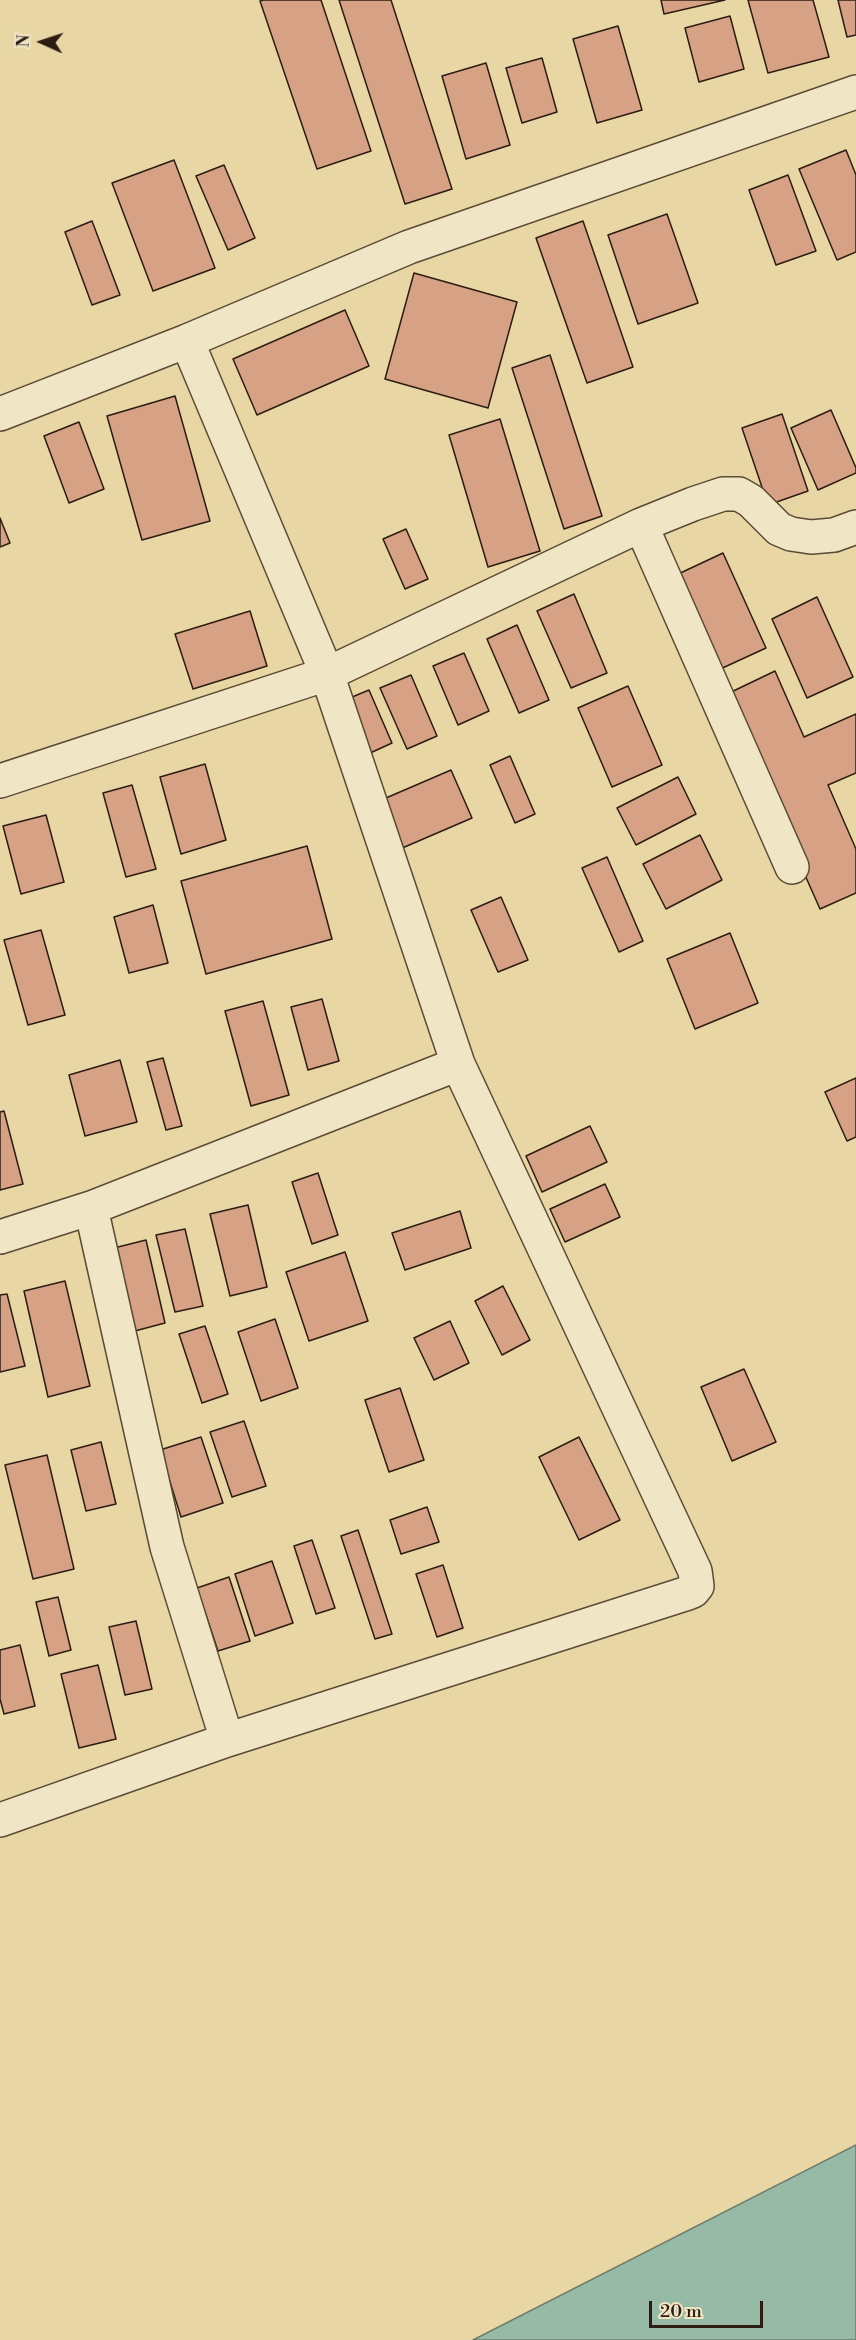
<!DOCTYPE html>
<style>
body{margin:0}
#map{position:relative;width:856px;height:2340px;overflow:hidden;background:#e8d7a4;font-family:"Libre Bodoni",serif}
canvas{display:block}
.north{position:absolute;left:12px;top:12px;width:60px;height:60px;-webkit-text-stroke:4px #f0e5c4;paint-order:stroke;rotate:273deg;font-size:16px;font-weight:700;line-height:24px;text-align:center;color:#2c1c12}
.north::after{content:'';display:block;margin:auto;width:21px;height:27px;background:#2c1c12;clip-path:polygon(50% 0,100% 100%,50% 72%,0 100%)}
.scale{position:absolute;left:649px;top:2301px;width:114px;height:27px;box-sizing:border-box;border:3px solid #2c1c12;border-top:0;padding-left:8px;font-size:18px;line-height:21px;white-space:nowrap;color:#2c1c12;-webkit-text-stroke:4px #f0e5c4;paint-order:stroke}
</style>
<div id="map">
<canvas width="856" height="2340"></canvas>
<div class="north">N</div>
<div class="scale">20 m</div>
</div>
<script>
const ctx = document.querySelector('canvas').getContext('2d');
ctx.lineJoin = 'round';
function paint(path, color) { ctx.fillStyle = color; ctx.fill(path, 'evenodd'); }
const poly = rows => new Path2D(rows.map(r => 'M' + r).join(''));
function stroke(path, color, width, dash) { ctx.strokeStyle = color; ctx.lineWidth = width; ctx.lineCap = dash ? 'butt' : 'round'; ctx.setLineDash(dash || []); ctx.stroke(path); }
const water = poly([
 [856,2145,856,2340,473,2340,856,2145]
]);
const building = poly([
 [263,0,321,0,371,151,317,169,260,1,263,0],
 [339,0,391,0,452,189,405,204,339,0],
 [661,0,725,0,664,14,661,0],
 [748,0,813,0,829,57,768,73,748,0],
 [838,0,856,0,856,35,847,37,838,0],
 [730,16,744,69,699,82,685,28,730,16],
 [618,26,642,110,597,123,573,39,618,26],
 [542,58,557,112,522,123,506,68,542,58],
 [486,63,510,145,466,159,442,76,486,63],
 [846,150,856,175,856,252,837,260,799,169,846,150],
 [174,160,215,268,153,291,112,183,174,160],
 [224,165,255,238,228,250,196,176,224,165],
 [788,175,816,251,776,265,749,190,788,175],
 [667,214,698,303,638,324,608,235,667,214],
 [92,221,120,295,92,305,65,232,92,221],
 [583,221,633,367,587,383,536,238,583,221],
 [414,273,517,302,488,408,385,379,414,273],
 [345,310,369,366,257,415,233,359,345,310],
 [550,355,602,516,564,529,512,368,550,355],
 [175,396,210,521,142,540,107,416,175,396],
 [831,410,856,468,856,473,818,490,791,428,831,410],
 [782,414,808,491,768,505,742,428,782,414],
 [500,419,540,551,488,567,449,435,500,419],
 [79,422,104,489,69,503,44,436,79,422],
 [0,518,10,543,0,547,0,518],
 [406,529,428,579,405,589,383,539,406,529],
 [723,553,766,648,716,671,674,576,723,553],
 [574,594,607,673,571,688,537,611,574,594],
 [817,597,853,677,807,698,772,619,817,597],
 [250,611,267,666,193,689,175,634,250,611],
 [517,625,549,700,519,713,487,639,517,625],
 [464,653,489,711,458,725,433,666,464,653],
 [775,671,804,737,856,714,856,773,828,785,856,849,856,893,820,909,725,695,775,671],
 [411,675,437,736,407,749,380,688,411,675],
 [628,686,662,765,612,787,578,708,628,686],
 [369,690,392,743,368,754,345,700,369,690],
 [510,756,535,814,515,823,490,765,510,756],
 [205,764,226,840,181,854,160,777,205,764],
 [451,770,472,818,400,849,379,801,451,770],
 [678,777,696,814,636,845,617,808,678,777],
 [132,785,156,869,126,877,103,793,132,785],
 [46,815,64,882,21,894,3,826,46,815],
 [700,835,722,880,666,909,643,864,700,835],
 [307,846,332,939,206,974,181,881,307,846],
 [607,857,643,941,619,952,582,868,607,857],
 [501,897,528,960,498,972,471,910,501,897],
 [153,905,168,963,129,973,114,917,153,905],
 [41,930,65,1015,28,1025,4,940,41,930],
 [730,933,758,1003,695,1029,667,959,730,933],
 [322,999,339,1061,308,1070,291,1007,322,999],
 [263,1001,289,1095,251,1106,225,1011,263,1001],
 [163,1058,182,1126,166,1130,147,1062,163,1058],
 [120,1060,137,1122,85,1136,69,1075,120,1060],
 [856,1078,856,1137,847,1141,825,1092,856,1078],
 [4,1111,23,1184,0,1190,0,1112,4,1111],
 [590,1126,607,1162,542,1192,526,1156,590,1126],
 [318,1173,338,1235,312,1244,292,1182,318,1173],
 [605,1184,620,1217,565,1242,550,1209,605,1184],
 [248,1205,267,1287,230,1296,210,1214,248,1205],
 [460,1211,471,1248,405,1270,392,1233,460,1211],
 [185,1229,203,1306,175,1312,156,1235,185,1229],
 [146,1240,165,1323,131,1332,110,1249,146,1240],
 [345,1252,368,1321,309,1341,286,1272,345,1252],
 [65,1281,90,1386,48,1397,24,1291,65,1281],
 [503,1286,530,1340,502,1355,475,1301,503,1286],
 [7,1294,25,1366,0,1372,0,1295,7,1294],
 [275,1319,298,1388,261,1401,238,1332,275,1319],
 [450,1321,469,1363,434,1380,414,1338,450,1321],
 [205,1326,228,1394,202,1403,179,1334,205,1326],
 [744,1369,776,1442,732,1461,701,1387,744,1369],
 [400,1388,424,1460,389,1472,365,1400,400,1388],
 [244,1421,266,1486,232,1497,210,1432,244,1421],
 [201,1437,223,1503,181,1517,160,1450,201,1437],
 [579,1437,620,1520,579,1540,539,1457,579,1437],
 [101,1442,116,1504,86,1511,71,1450,101,1442],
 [47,1455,74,1569,33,1579,5,1465,47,1455],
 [427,1507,439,1542,401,1554,390,1520,427,1507],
 [358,1530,392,1634,375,1639,341,1536,358,1530],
 [312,1540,335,1608,316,1614,294,1546,312,1540],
 [272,1561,293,1623,255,1636,235,1574,272,1561],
 [443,1565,463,1628,437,1637,416,1574,443,1565],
 [229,1577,250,1641,218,1651,197,1588,229,1577],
 [58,1597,71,1650,49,1656,36,1602,58,1597],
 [136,1621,152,1689,125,1695,109,1627,136,1621],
 [20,1645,35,1706,4,1714,0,1699,0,1650,20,1645],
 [98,1665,116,1739,79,1748,61,1674,98,1665]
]);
const street = poly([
 [0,414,187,341,409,247,856,92],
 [641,525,792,867],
 [0,781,327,674,641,525,693,504,723,494,739,494,751,501,779,529,791,534,811,537,834,535,856,527],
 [91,1208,167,1547,227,1740],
 [0,1237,91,1208,458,1064,327,674,187,341],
 [0,1820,227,1740,688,1593,693,1591,697,1586,695,1571,458,1064]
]);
paint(water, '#97baa6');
stroke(water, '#6c7b6b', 1.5);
paint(building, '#d6a184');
stroke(building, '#2c1c12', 1.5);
stroke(street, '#5b4b36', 36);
stroke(street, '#f0e5c4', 33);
</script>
